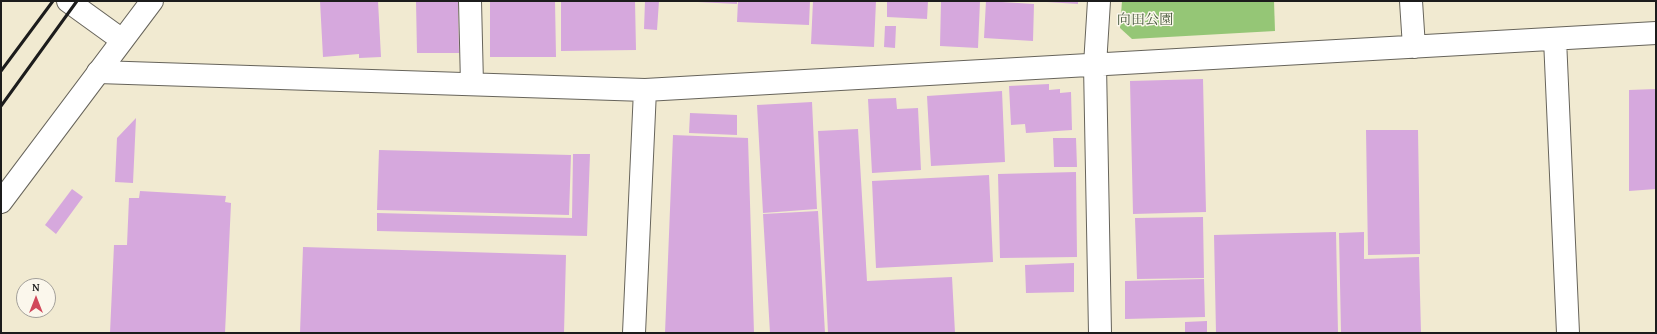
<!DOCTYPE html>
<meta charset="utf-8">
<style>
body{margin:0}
#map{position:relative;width:1657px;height:334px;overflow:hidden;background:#f1ead1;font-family:"Gentium Book Plus",serif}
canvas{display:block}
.frame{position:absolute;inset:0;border:2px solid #1c1c1c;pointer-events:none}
.north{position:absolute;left:16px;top:278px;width:40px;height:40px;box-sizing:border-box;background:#fbf7ec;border:1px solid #a29f99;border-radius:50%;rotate:0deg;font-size:11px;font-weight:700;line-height:16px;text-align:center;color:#1c1c1c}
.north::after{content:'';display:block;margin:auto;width:14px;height:18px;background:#d1495b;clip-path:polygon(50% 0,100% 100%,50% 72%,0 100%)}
</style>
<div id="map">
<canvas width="1657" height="334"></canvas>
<div class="frame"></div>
<div class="north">N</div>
</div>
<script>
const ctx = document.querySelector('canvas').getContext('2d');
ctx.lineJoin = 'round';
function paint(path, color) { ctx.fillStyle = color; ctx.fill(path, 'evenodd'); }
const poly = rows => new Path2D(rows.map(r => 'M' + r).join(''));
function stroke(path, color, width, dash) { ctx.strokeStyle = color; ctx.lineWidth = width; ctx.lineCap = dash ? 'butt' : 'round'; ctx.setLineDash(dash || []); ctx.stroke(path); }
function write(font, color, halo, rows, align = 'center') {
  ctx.font = font + ' "Gentium Book Plus","Noto Serif JP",serif'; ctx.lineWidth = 3; ctx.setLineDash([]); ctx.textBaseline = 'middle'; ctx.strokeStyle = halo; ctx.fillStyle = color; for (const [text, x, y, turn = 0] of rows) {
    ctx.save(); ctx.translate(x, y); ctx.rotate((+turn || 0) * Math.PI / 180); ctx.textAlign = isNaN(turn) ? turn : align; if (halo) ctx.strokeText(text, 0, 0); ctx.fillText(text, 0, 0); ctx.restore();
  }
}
const green = poly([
 [1122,1,1274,1,1275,31,1132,39,1120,28]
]);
const building = poly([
 [320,1,378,1,381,57,359,58,359,54,323,57],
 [416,1,458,1,459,53,417,53],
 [490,1,555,1,556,57,490,57],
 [561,1,635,1,636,50,561,51],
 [645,1,659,1,657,30,644,29],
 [678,1,737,1,737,4],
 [738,1,810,1,809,25,737,22],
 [813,1,876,1,874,47,811,44],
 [887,1,928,1,927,19,887,17],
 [941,1,980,1,978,48,940,46],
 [986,1,1034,4,1033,41,984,38],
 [1047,1,1078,1,1078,4,1047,2],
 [885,26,896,26,895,48,884,47],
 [1203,79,1206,212,1133,214,1130,81],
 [1049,84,1049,90,1060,89,1060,93,1071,92,1072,130,1026,133,1025,124,1011,125,1009,86],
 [1656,89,1656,189,1629,191,1629,90],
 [1002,91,1005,162,931,166,927,96],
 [896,98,897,109,918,108,921,170,872,173,868,99],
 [812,102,817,209,763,213,757,105],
 [690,113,737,115,737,135,689,133],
 [136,118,133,183,115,182,117,138],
 [858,129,867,281,952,277,955,333,828,333,818,131],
 [1366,130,1418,130,1420,254,1368,255],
 [673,135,748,138,754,333,665,333],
 [1053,138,1076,138,1077,167,1054,167],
 [379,150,571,155,569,215,377,210],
 [573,154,590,154,587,236,377,231,377,213,572,218],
 [1076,172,1077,257,1000,258,998,174],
 [989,175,993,262,876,268,872,181],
 [72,189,83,197,56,234,45,225],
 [140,191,226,196,225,202,231,203,225,333,110,333,114,245,127,245,129,198,139,198],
 [818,211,825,333,770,333,763,214],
 [1203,217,1204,278,1137,279,1135,218],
 [1336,232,1338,333,1216,333,1214,235],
 [1364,232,1364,259,1419,257,1421,333,1341,333,1339,233],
 [303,247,566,255,564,333,300,333],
 [1074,263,1074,292,1026,293,1025,265],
 [1204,279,1205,317,1125,319,1125,281],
 [1207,321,1207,332,1185,332,1185,322]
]);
const street = poly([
 [68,1,122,40],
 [470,1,472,84],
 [1099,1,1095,65,1100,333],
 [1411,1,1414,47],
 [1555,39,1568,333],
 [98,72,645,90,1656,33],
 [634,333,645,90]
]);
const secondary = poly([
 [1,202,152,1]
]);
const rail = poly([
 [1,71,53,1],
 [1,106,77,1]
]);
const parkNames = [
 ["向田公園",1145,20]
];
paint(green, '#95c676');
paint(building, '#d6a8dd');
stroke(street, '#67645b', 24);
stroke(secondary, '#67645b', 24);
stroke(street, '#fff', 22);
stroke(secondary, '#fff', 22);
stroke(rail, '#1c1c1c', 3);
write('14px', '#46583c', '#fbf7ec', parkNames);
</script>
